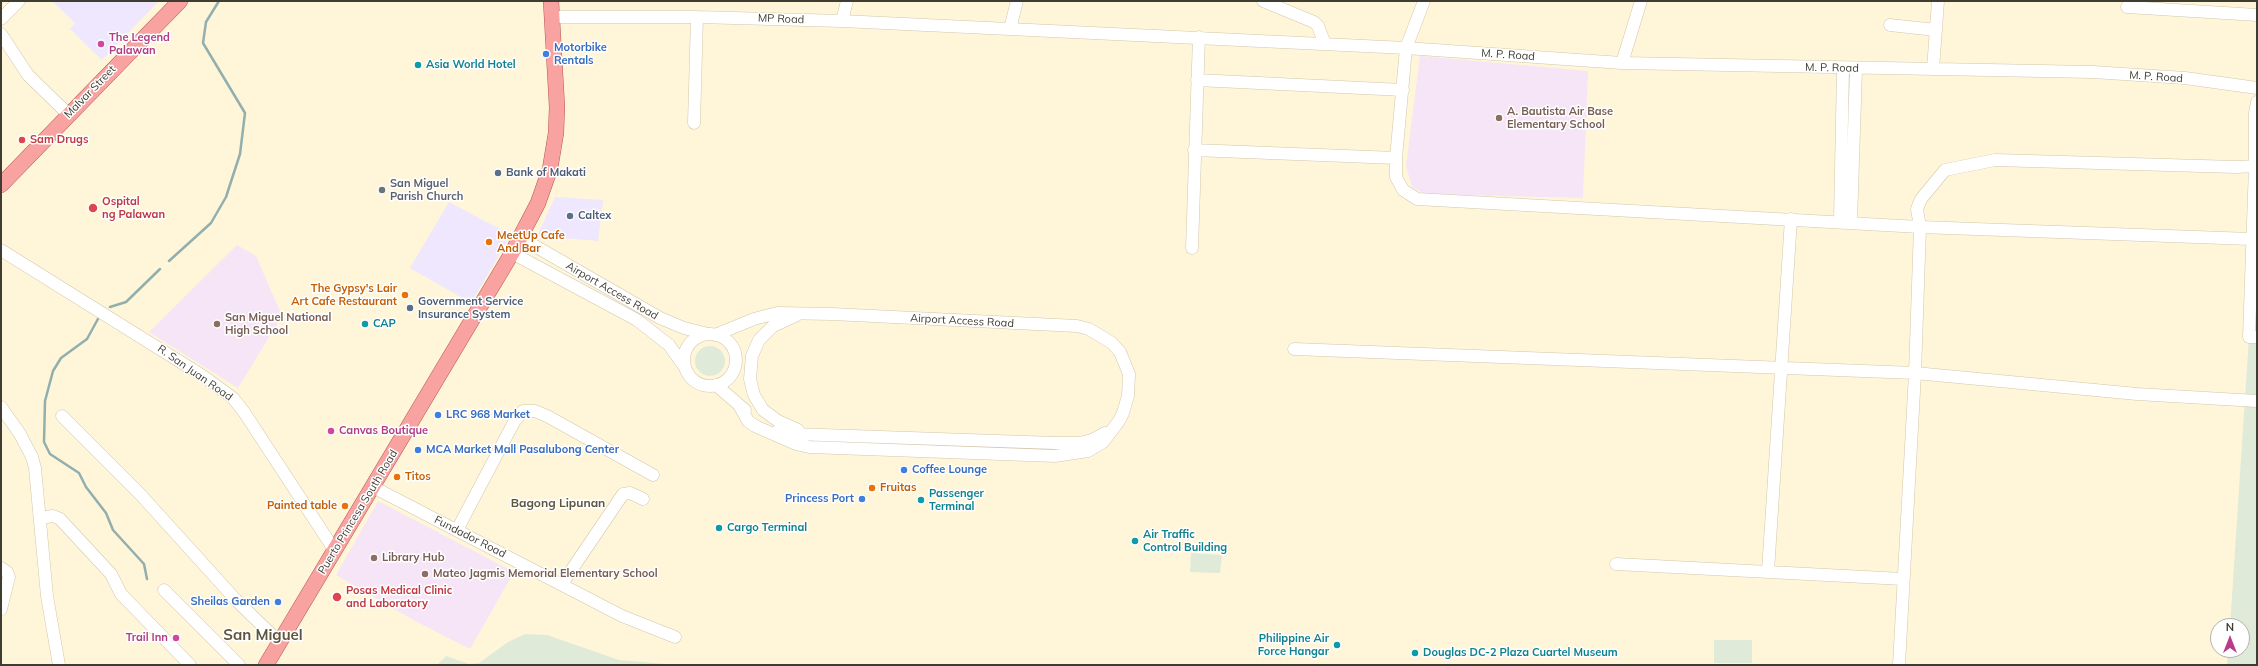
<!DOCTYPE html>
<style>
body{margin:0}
#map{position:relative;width:2258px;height:666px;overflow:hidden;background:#fff5d9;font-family:Mulish,sans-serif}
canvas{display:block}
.frame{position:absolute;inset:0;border:2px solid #3f3c31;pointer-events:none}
.north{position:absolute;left:2210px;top:618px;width:40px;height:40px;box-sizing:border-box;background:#fff;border:1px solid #b2b1ad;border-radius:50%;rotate:0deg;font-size:11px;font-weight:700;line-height:16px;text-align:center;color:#3f3c31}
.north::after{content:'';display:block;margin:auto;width:14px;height:18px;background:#ba3b89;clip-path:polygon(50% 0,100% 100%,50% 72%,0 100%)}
</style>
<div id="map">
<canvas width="2258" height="666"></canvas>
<div class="frame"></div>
<div class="north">N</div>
</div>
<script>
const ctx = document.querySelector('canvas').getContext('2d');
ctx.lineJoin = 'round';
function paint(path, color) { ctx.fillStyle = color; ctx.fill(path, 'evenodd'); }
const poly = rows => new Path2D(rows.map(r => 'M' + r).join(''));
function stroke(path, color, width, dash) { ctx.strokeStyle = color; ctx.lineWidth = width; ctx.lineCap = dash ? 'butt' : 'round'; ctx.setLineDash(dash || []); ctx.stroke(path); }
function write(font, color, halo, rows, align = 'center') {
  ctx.font = font + ' Mulish,sans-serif'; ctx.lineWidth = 3; ctx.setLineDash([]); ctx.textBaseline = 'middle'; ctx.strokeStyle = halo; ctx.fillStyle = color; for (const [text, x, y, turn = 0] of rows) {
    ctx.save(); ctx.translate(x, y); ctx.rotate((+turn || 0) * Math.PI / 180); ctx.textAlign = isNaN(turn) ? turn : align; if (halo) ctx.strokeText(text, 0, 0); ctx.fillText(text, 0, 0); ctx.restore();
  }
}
const commercial = poly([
 [52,1,159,1,102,60,70,29,75,23],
 [555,197,603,200,598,241,537,236],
 [449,202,511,235,471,303,410,268]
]);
const education = poly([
 [1420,56,1588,71,1583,198,1424,194,1412,187,1406,166],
 [237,245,256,256,282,316,238,388,149,332],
 [378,501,514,572,470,649,417,622,336,575]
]);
const green = poly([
 [2249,337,2257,337,2257,665,2227,665,2228,650,2242,650,2242,626,2230,626],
 '695 361a15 15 0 1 1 30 0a15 15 0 1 1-30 0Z',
 [1191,553,1222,555,1220,573,1190,572],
 [525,634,547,635,619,660,677,665,437,665,446,656,469,664,479,663,508,642],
 [1714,640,1752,640,1752,663,1714,663]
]);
const stream = poly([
 [169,261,211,223,226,197,240,154,245,113,203,43,206,22,219,1],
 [110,307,126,302,160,269],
 [99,317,87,339,61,358,53,371,45,401,44,442,50,454,79,473,86,487,106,513,113,530,144,564,147,579]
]);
const minor = poly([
 [1263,1,1314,22,1318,26,1325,44],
 [1424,1,1406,48,1622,63,2093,72,2185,78,2257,88],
 [2127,7,2257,15],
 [552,17,697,17,842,21,1406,48,1396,158,1396,177,1403,190,1417,199,1920,227,2251,239],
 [1,19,19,1],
 [842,21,847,1],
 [1890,25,1936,30],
 [1010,29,1017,1],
 [1,34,28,75,68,114],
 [1622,63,1641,1],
 [1933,69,1938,1],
 [1197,80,1403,90],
 [2257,102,2255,113,2255,166,2249,337,2257,337],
 [694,123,697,17],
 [1194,150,1396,158],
 [1840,221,1843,68],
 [1851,222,1856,69],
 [521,238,660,318,684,328,708,334],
 [1192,248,1199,37],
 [1,250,203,376,233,398,244,412,335,551],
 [512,253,637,320,669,345,684,366],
 [797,315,773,326,759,340,752,356,750,379,754,395,763,410,778,421,798,430],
 '684 360a26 26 0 1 1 52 0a26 26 0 1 1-52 0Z',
 [715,335,754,319,777,313,832,314,1077,326,1089,329,1112,343,1120,352,1129,374,1128,396,1123,413,1119,421,1103,442,1088,451,1055,456,809,447,796,444,755,426,748,421,739,405],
 [1294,349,1915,373,2137,394,2257,401],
 [716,385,745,410],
 [1,407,20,434,32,457,35,468,47,596,59,665],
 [62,416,140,494,236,600,280,643],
 [778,431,794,434,1055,443,1079,443,1092,440,1105,433],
 [373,487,622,616,675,637],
 [40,518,53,516,60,519,111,574,121,594,190,665],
 [457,530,514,422,523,411,535,411,547,416,653,475],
 [1616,564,1903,579],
 [1,568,7,572,9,577,1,609],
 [1768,571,1791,219],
 [562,584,623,494,630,493,643,499],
 [164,590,239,665],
 [1899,665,1915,373,1920,227,1917,209,1921,199,1945,170,1995,160,2236,167,2257,166]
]);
const major = poly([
 [1,185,180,1],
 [266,665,512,253,538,203,550,169,556,133,557,107,551,1]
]);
const markers = [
 [101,44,4,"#d1479c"],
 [546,54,4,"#3f7fe0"],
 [418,65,4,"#0f9aa8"],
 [1499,118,4,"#8d6e63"],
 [22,140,4,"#e0444e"],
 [498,173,4,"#5c6f8a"],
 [382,190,4,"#6b7280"],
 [93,208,5,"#e0444e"],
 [570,216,4,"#5c6f8a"],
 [489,242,4,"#e8710a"],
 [405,295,4,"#e8710a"],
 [410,308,4,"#5c6f8a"],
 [217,324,4,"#8d6e63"],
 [365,324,4,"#0f9aa8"],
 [438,415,4,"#3f7fe0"],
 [331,431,4,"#d1479c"],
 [418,450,4,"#3f7fe0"],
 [904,470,4,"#3f7fe0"],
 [397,477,4,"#e8710a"],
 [872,488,4,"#e8710a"],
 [862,499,4,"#3f7fe0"],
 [921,500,4,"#0f9aa8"],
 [345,506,4,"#e8710a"],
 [719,528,4,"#0f9aa8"],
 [1135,541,4,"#0f9aa8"],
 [374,558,4,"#8d6e63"],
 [425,574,4,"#8d6e63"],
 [337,597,5,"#e0444e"],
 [278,602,4,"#3f7fe0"],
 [176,638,4,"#d1479c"],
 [1337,645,4,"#0f9aa8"],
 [1415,653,4,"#0f9aa8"]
];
const streetNames = [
 ["MP Road",781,19,2],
 ["M. P. Road",1508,55,4],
 ["M. P. Road",1832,68,1],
 ["M. P. Road",2156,77,4],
 ["Malvar Street",90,92,-46],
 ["Airport Access Road",612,291,30],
 ["Airport Access Road",962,321,3],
 ["R. San Juan Road",195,373,35],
 ["Puerto Princesa South Road",358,512,-59],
 ["Fundador Road",470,537,27]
];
const hotelNames = [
 ["The Legend",109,38],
 ["Palawan",109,51],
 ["Canvas Boutique",339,431],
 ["Trail Inn",168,638,"right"]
];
const shopNames = [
 ["Motorbike",554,48],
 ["Rentals",554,61],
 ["LRC 968 Market",446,415],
 ["MCA Market Mall Pasalubong Center",426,450],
 ["Coffee Lounge",912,470],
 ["Princess Port",854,499,"right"],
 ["Sheilas Garden",270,602,"right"]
];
const cultureNames = [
 ["Asia World Hotel",426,65],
 ["CAP",373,324],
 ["Passenger",929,494],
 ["Terminal",929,507],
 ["Cargo Terminal",727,528],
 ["Air Traffic",1143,535],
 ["Control Building",1143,548],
 ["Philippine Air",1329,639,"right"],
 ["Force Hangar",1329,652,"right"],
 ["Douglas DC-2 Plaza Cuartel Museum",1423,653]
];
const educationNames = [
 ["A. Bautista Air Base",1507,112],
 ["Elementary School",1507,125],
 ["San Miguel National",225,318],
 ["High School",225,331],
 ["Library Hub",382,558],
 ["Mateo Jagmis Memorial Elementary School",433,574]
];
const healthNames = [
 ["Sam Drugs",30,140],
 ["Ospital",102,202],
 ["ng Palawan",102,215],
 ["Posas Medical Clinic",346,591],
 ["and Laboratory",346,604]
];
const serviceNames = [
 ["Bank of Makati",506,173],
 ["Caltex",578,216],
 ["Government Service",418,302],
 ["Insurance System",418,315]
];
const worshipNames = [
 ["San Miguel",390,184],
 ["Parish Church",390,197]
];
const foodNames = [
 ["MeetUp Cafe",497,236],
 ["And Bar",497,249],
 ["The Gypsy's Lair",397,289,"right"],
 ["Art Cafe Restaurant",397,302,"right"],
 ["Titos",405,477],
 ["Fruitas",880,488],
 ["Painted table",337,506,"right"]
];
const neighbourhoodNames = [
 ["Bagong Lipunan",558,503]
];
const districtNames = [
 ["San Miguel",263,635]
];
paint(commercial, '#efe7fd');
paint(education, '#f6e5f7');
paint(green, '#dfebd8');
stroke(stream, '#92afae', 2.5);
stroke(minor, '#d0c7ac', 13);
stroke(major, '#b55751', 16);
stroke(minor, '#fff', 12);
stroke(major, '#f8a3a1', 15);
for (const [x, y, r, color] of markers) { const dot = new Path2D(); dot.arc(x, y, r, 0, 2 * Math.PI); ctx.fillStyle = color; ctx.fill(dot); stroke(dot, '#fff', 1.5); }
write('11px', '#3f3c31', '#fff', streetNames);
write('bold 11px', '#b23c85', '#fff', hotelNames, 'left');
write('bold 11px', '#366cbe', '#fff', shopNames, 'left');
write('bold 11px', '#0d838f', '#fff', cultureNames, 'left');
write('bold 11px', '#785e54', '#fff', educationNames, 'left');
write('bold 11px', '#be3a42', '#fff', healthNames, 'left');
write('bold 11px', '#4e5e75', '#fff', serviceNames, 'left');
write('bold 11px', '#5b616d', '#fff', worshipNames, 'left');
write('bold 11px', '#c56008', '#fff', foodNames, 'left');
write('bold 12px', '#5e563e', '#fff', neighbourhoodNames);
write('bold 15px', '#5e563e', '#fff', districtNames);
</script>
